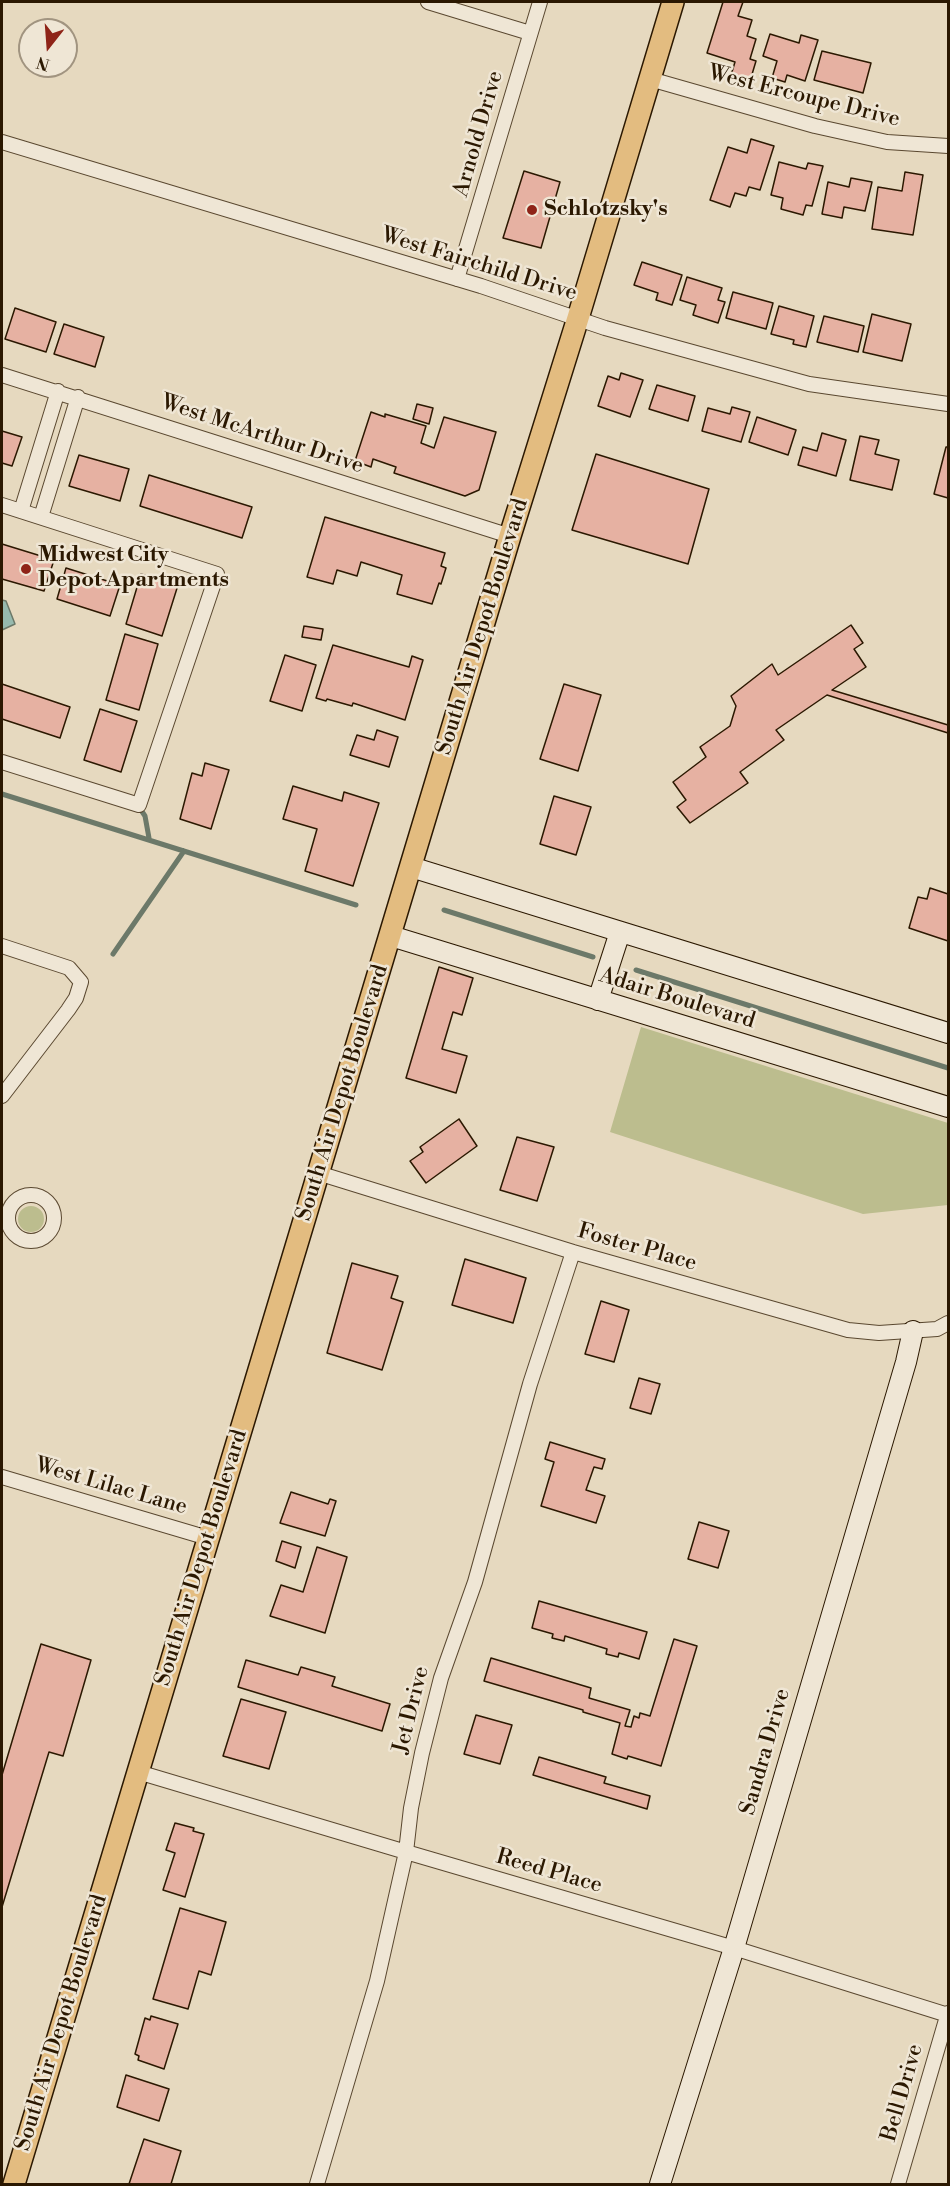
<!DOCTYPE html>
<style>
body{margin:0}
#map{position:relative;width:950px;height:2186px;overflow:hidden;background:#e6d9bf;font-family:"Libre Bodoni",serif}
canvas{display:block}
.frame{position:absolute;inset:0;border:3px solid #2b1801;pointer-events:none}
.north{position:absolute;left:18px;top:18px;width:60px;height:60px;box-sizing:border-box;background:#efe6d5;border:2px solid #a19480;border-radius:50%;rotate:197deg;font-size:16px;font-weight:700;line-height:24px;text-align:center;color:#2b1801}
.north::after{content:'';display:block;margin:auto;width:21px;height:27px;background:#8f2418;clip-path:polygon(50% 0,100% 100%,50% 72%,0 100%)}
</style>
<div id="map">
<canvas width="950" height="2186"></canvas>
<div class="frame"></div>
<div class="north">N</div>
</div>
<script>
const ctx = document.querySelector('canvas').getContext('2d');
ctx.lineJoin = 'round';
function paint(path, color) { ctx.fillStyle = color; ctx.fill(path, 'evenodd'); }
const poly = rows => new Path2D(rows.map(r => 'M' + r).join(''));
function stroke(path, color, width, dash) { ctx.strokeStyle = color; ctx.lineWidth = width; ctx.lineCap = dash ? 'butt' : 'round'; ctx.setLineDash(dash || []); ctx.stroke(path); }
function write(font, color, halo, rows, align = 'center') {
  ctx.font = font + ' "Libre Bodoni",serif'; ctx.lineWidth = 5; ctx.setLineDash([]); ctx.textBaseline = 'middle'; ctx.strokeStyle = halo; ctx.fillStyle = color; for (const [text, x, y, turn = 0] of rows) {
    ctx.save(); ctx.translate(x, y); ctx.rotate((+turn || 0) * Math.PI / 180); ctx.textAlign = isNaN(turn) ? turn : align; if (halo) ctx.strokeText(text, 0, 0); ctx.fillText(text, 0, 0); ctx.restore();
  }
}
const green = poly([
 [641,1027,948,1123,948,1205,863,1214,610,1132],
 '18 1219a13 13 0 1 1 26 0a13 13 0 1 1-26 0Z'
]);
const water = poly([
 [2,600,6,601,15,624,2,630,2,600]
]);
const stream = poly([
 [2,794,356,905],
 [139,807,145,816,149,838],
 [444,910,593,957],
 [113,954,184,851],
 [636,970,948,1068]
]);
const building = poly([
 [723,2,743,2,738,16,752,20,747,36,756,39,750,59,756,61,750,81,731,75,735,62,707,53,723,2],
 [770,34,799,43,801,35,818,40,805,81,787,75,785,82,772,78,777,61,763,56,770,34],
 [822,51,871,63,863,93,814,80,822,51],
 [751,139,774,146,760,190,749,187,746,196,735,193,730,207,710,200,728,147,747,153,751,139],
 [779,162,806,169,808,163,823,166,812,206,806,205,803,215,781,209,783,198,771,195,779,162],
 [524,171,560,182,541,248,503,238,524,171],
 [905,172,923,175,913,235,872,229,878,187,902,191,905,172],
 [851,178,872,182,865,211,844,207,842,218,822,214,828,182,849,187,851,178],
 [642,262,682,275,672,305,656,300,658,293,634,285,642,262],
 [687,277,722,288,718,300,725,302,718,323,693,315,696,305,680,300,687,277],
 [733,292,773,303,766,329,726,318,733,292],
 [779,306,814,316,806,347,793,344,794,340,771,334,779,306],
 [15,308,56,322,46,352,5,339,15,308],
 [872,314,911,324,902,361,863,352,872,314],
 [824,316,864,326,858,352,817,342,824,316],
 [64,324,104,337,95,367,54,354,64,324],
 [621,373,643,380,630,417,598,406,608,376,619,380,621,373],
 [657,385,695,396,688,421,649,409,657,385],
 [417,404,433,408,429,424,413,419,417,404],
 [732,407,750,412,741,442,702,431,708,408,730,414,732,407],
 [371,412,385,417,385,414,426,426,421,443,434,448,444,417,496,432,479,490,465,496,394,473,396,467,373,459,371,467,355,461,371,412],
 [757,417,796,430,788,455,749,442,757,417],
 [2,431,22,437,12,466,2,463,2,431],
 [822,433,846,440,836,476,798,465,803,447,817,451,822,433],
 [860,436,879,440,875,454,899,460,892,490,850,480,860,436],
 [946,447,948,447,948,498,934,494,946,447],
 [596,454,709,489,688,564,572,530,596,454],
 [79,455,129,469,120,501,69,486,79,455],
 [149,475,252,507,242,538,140,506,149,475],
 [325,517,445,553,441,566,446,568,441,584,439,583,432,604,397,594,402,575,361,562,357,576,337,570,333,584,307,577,325,517],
 [2,544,54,560,44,591,2,579,2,544],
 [66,568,120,585,110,616,57,599,66,568],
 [141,574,178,585,162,636,126,624,141,574],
 [851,625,863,643,854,649,866,667,832,690,948,725,948,733,827,695,776,730,784,740,740,772,748,783,690,823,677,807,686,800,673,782,706,757,700,747,730,726,736,706,731,696,772,664,778,675,851,625],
 [304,626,323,629,321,640,302,637,304,626],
 [125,634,158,644,139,710,106,700,125,634],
 [333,645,409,667,412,656,423,660,405,720,353,703,352,706,327,699,326,701,316,698,333,645],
 [285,655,316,665,302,711,270,701,285,655],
 [2,684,70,707,60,738,2,719,2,684],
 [564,684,601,695,578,771,540,759,564,684],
 [100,709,137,721,121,772,84,760,100,709],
 [377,730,398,737,389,767,350,755,357,735,374,740,377,730],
 [205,763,229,770,211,829,180,819,192,773,202,776,205,763],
 [293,786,342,801,344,792,379,803,353,886,305,871,317,829,283,819,293,786],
 [554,796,591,807,576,855,540,844,554,796],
 [930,888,948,894,948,941,909,928,918,897,927,899,930,888],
 [439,967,473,978,462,1015,453,1012,442,1049,467,1056,456,1093,406,1078,439,967],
 [459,1119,477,1146,426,1183,410,1161,423,1152,420,1147,459,1119],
 [517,1137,554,1147,537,1201,500,1190,517,1137],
 [465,1259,526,1278,513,1323,452,1305,465,1259],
 [352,1263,398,1276,391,1298,403,1302,382,1370,327,1353,352,1263],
 [601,1301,629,1310,614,1362,585,1354,601,1301],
 [639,1378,660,1384,651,1414,630,1408,639,1378],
 [550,1442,605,1459,602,1469,594,1467,586,1490,605,1496,596,1523,541,1506,554,1462,545,1459,550,1442],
 [291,1492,328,1504,330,1499,336,1501,325,1536,280,1523,291,1492],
 [699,1522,729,1531,718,1568,688,1559,699,1522],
 [282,1541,301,1547,295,1568,276,1561,282,1541],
 [317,1547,347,1557,325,1633,270,1616,281,1585,303,1592,317,1547],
 [539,1601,647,1632,639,1659,619,1653,618,1657,606,1654,607,1649,565,1636,564,1641,552,1638,553,1634,532,1628,539,1601],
 [674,1639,697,1646,661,1766,628,1756,627,1759,612,1754,620,1723,583,1712,583,1710,484,1681,491,1658,591,1688,589,1698,630,1710,625,1726,631,1727,634,1716,639,1718,640,1713,650,1716,674,1639],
 [41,1644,91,1660,63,1756,49,1752,2,1907,2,1775,41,1644],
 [246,1660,298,1675,301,1667,335,1677,332,1686,390,1704,382,1731,238,1687,246,1660],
 [241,1699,286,1712,269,1769,223,1756,241,1699],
 [476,1715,512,1725,500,1764,464,1754,476,1715],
 [539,1757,606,1777,604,1783,650,1796,647,1809,533,1775,539,1757],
 [175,1823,194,1828,193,1831,204,1834,185,1897,163,1890,175,1853,166,1850,175,1823],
 [180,1908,226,1922,211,1975,199,1971,188,2009,153,1999,180,1908],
 [151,2016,178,2024,164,2069,138,2060,139,2056,135,2054,145,2018,150,2020,151,2016],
 [126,2075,169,2089,159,2121,117,2107,126,2075],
 [144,2139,181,2151,171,2184,129,2184,144,2139]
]);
const street = poly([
 [428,2,530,33],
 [650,79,815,126,887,142,948,146],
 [2,142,481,286,605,328,809,384,948,404],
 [457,279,540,2],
 [2,375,510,536],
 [2,505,217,574,139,805,2,762],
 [21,511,58,391],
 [41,517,78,397],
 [2,946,69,968,81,982,76,998,68,1010,2,1096],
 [318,1173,573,1252,848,1330,879,1333,937,1329,948,1323],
 '8 1218a23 23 0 1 1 46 0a23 23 0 1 1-46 0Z',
 [2,1477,208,1538],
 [138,1772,406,1852,734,1948,948,2015],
 [317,2184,377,1981,406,1852,411,1808,422,1753,441,1678,475,1582,530,1384,573,1252],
 [898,2184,948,2013]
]);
const secondary = poly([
 [411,867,948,1033],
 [391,936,948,1107],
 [598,1000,620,932],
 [660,2184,734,1948,906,1362,913,1331]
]);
const primary = poly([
 [14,2184,510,536,578,318,673,2]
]);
const markers = [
 [532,210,6,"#8f2418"],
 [26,569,6,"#8f2418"]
];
const streetNames = [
 ["West Ercoupe Drive",804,97,14],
 ["Arnold Drive",479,134,-74],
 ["West Fairchild Drive",479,265,17],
 ["West McArthur Drive",262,435,18],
 ["South Air Depot Boulevard",483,627,-73],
 ["Adair Boulevard",677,999,17],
 ["South Air Depot Boulevard",343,1093,-73],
 ["Foster Place",637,1248,16],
 ["West Lilac Lane",111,1487,16],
 ["South Air Depot Boulevard",202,1558,-73],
 ["Jet Drive",412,1710,-76],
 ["Sandra Drive",766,1752,-74],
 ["Reed Place",549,1872,16],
 ["South Air Depot Boulevard",62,2023,-73],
 ["Bell Drive",903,2093,-74]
];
const poiNames = [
 ["Schlotzsky's",544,210],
 ["Midwest City",38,556],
 ["Depot Apartments",38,581]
];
paint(green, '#bcbd8e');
paint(water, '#97baae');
stroke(water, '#6c7969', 1.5);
stroke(stream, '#6c7969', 5);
paint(building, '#e6b1a2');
stroke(building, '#2b1801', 1.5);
stroke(street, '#5a4830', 16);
stroke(secondary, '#2b1801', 22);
stroke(primary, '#2b1801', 24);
stroke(street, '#efe6d5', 14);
stroke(secondary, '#efe6d5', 20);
stroke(primary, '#e3bc80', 21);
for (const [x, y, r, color] of markers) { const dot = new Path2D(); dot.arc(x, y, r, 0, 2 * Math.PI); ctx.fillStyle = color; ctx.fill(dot); stroke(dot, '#efe6d5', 2); }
write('22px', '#2b1801', '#efe6d5', streetNames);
write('bold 22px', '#2b1801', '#efe6d5', poiNames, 'left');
</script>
